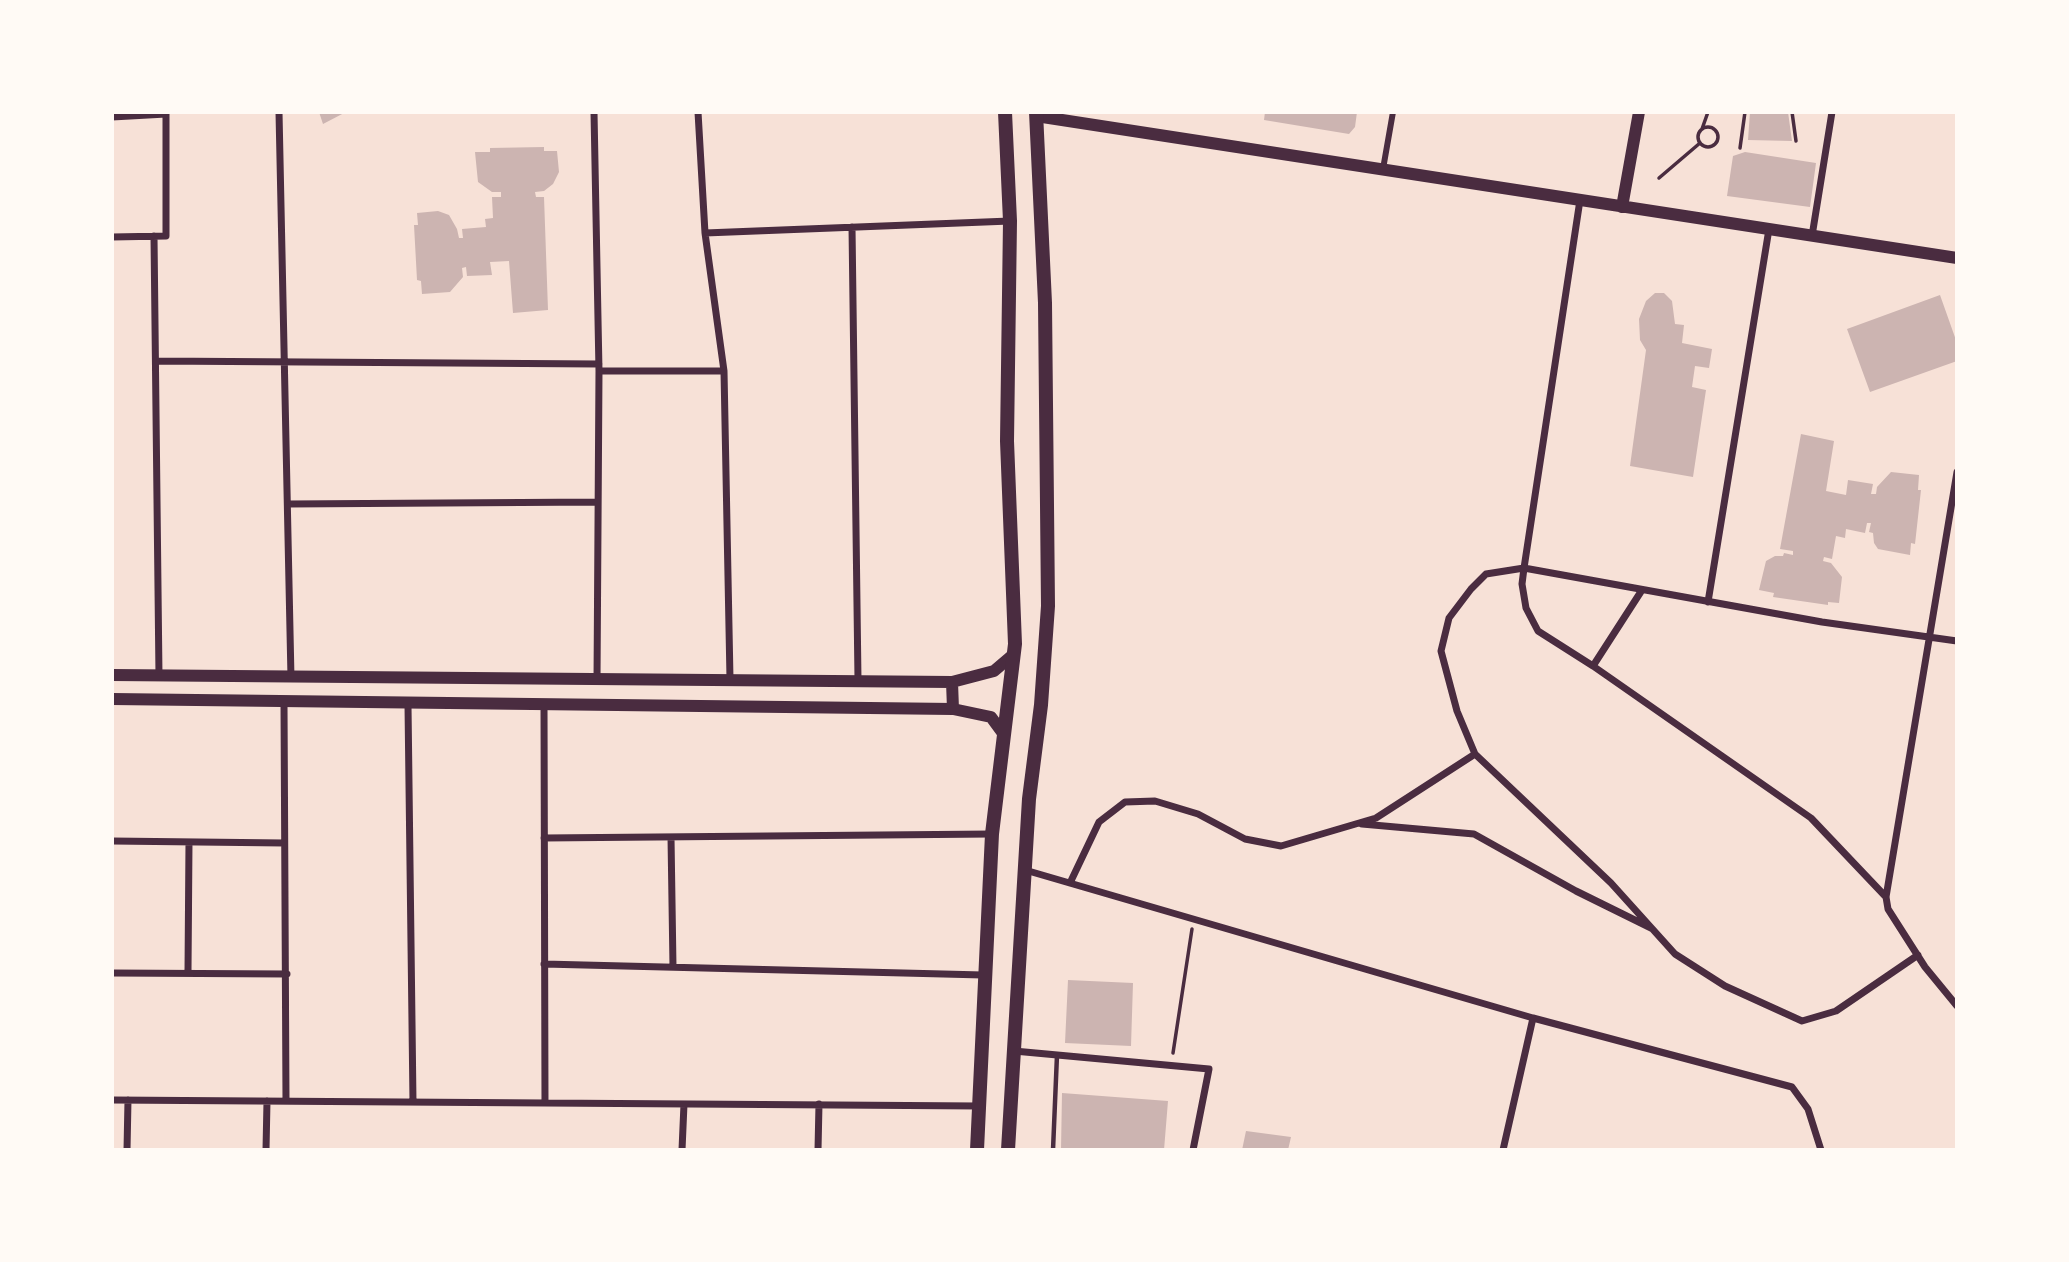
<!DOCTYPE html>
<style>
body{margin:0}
#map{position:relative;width:2069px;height:1262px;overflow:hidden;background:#f7e1d7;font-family:"Playfair Display",serif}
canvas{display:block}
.frame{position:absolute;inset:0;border:114px solid #fffaf5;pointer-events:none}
</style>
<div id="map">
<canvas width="2069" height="1262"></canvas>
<div class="frame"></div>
</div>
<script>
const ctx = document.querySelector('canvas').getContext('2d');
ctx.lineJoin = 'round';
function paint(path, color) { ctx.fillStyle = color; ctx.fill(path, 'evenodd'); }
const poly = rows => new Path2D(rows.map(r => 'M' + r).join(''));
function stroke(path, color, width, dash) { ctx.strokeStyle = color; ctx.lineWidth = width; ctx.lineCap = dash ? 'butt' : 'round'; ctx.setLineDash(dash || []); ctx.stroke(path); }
const building = poly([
 [319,112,346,112,323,124],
 [1265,112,1357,112,1355,127,1349,134,1264,120],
 [1750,112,1788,112,1792,141,1748,140],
 [544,147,544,151,557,151,559,172,553,184,544,191,535,192,536,197,544,197,548,310,513,313,509,261,490,262,492,275,467,276,466,267,462,268,463,277,450,292,422,294,421,281,417,280,414,225,418,225,417,213,438,211,449,215,457,229,459,238,463,238,462,229,486,227,485,219,493,218,492,197,501,197,501,192,492,192,478,182,475,152,490,152,490,148],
 [1745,152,1816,163,1810,207,1727,196,1733,156],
 [1655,293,1664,293,1672,301,1675,324,1684,325,1682,343,1712,349,1709,368,1695,366,1692,387,1706,390,1693,477,1630,466,1646,350,1640,340,1639,319,1646,301],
 [1940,295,1957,343,1957,361,1870,392,1847,329],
 [1801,434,1834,441,1826,491,1846,495,1848,480,1873,484,1871,494,1876,494,1877,487,1891,472,1919,475,1918,490,1921,490,1915,544,1911,543,1910,555,1878,549,1874,543,1873,533,1869,532,1871,523,1867,523,1865,533,1846,529,1845,538,1836,536,1832,559,1824,557,1823,561,1831,563,1842,577,1839,603,1828,602,1828,605,1773,597,1774,593,1759,590,1766,561,1775,556,1783,556,1784,553,1793,555,1793,551,1780,549],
 [1068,980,1133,983,1131,1046,1065,1043],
 [1062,1093,1168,1101,1164,1150,1061,1150],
 [1246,1131,1291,1137,1288,1150,1242,1150]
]);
const path = poly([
 [1792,112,1796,141],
 '1698 137a10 10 0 1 1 20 0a10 10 0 1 1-20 0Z',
 [1702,129,1708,112],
 [1740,148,1745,112],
 [1659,178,1700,143],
 [1173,1053,1192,929]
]);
const service = poly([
 [1053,1150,1057,1055]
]);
const pedestrian = poly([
 [1383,169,1393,112]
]);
const minor = poly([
 [279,112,291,678],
 [594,112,599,371,597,680],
 [698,112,705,233,724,371,730,679],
 [112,117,166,114,166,236,112,237],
 [1580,200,1524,568,1522,584,1526,608,1538,631,1593,666,1811,818,1886,897],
 [852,227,858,680],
 [705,233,1010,221],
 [154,236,159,676],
 [1812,236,1832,112],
 [156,361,599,364],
 [599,371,724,371],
 [1957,472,1886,897,1888,909,1925,967,1957,1006],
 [288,504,598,502],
 [1708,602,1769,229],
 [1593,666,1642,590],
 [284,703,286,1101],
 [544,703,545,1103],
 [408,705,413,1102],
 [1362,824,1474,834,1576,891,1651,928],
 [671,837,673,967],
 [544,838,992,834],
 [112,841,284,843],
 [1025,870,1533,1018,1792,1087,1808,1109,1821,1150],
 [1070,883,1099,822,1125,802,1155,801,1198,814,1245,839,1281,846,1376,818,1475,754],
 [1918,955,1836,1011,1802,1021,1725,986,1675,954,1611,883,1475,754,1457,711,1441,651,1449,618,1471,589,1486,574,1524,568,1822,622,1957,641],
 [544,964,983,975],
 [188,971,189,842],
 [112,973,287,974],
 [1014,1051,1209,1069,1193,1150],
 [112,1100,979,1106],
 [127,1150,128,1100],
 [266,1150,267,1101],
 [682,1150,684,1104],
 [818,1150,819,1104],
 [1503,1150,1533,1018]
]);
const secondary = poly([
 [1036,116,1957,258],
 [1622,207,1639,112],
 [112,675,952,682,994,671,1014,654],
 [952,682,953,709],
 [112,699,953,709,991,717,1002,732]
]);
const primary = poly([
 [977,1150,992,834,1015,644,1007,441,1010,221,1005,112],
 [1008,1150,1029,799,1041,705,1048,606,1045,303,1036,112]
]);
paint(building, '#ccb4b1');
stroke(path, '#4a2c40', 3.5);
stroke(service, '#4a2c40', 4.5);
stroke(pedestrian, '#4a2c40', 6);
stroke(minor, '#4a2c40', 7);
stroke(secondary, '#4a2c40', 12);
stroke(primary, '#4a2c40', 14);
</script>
